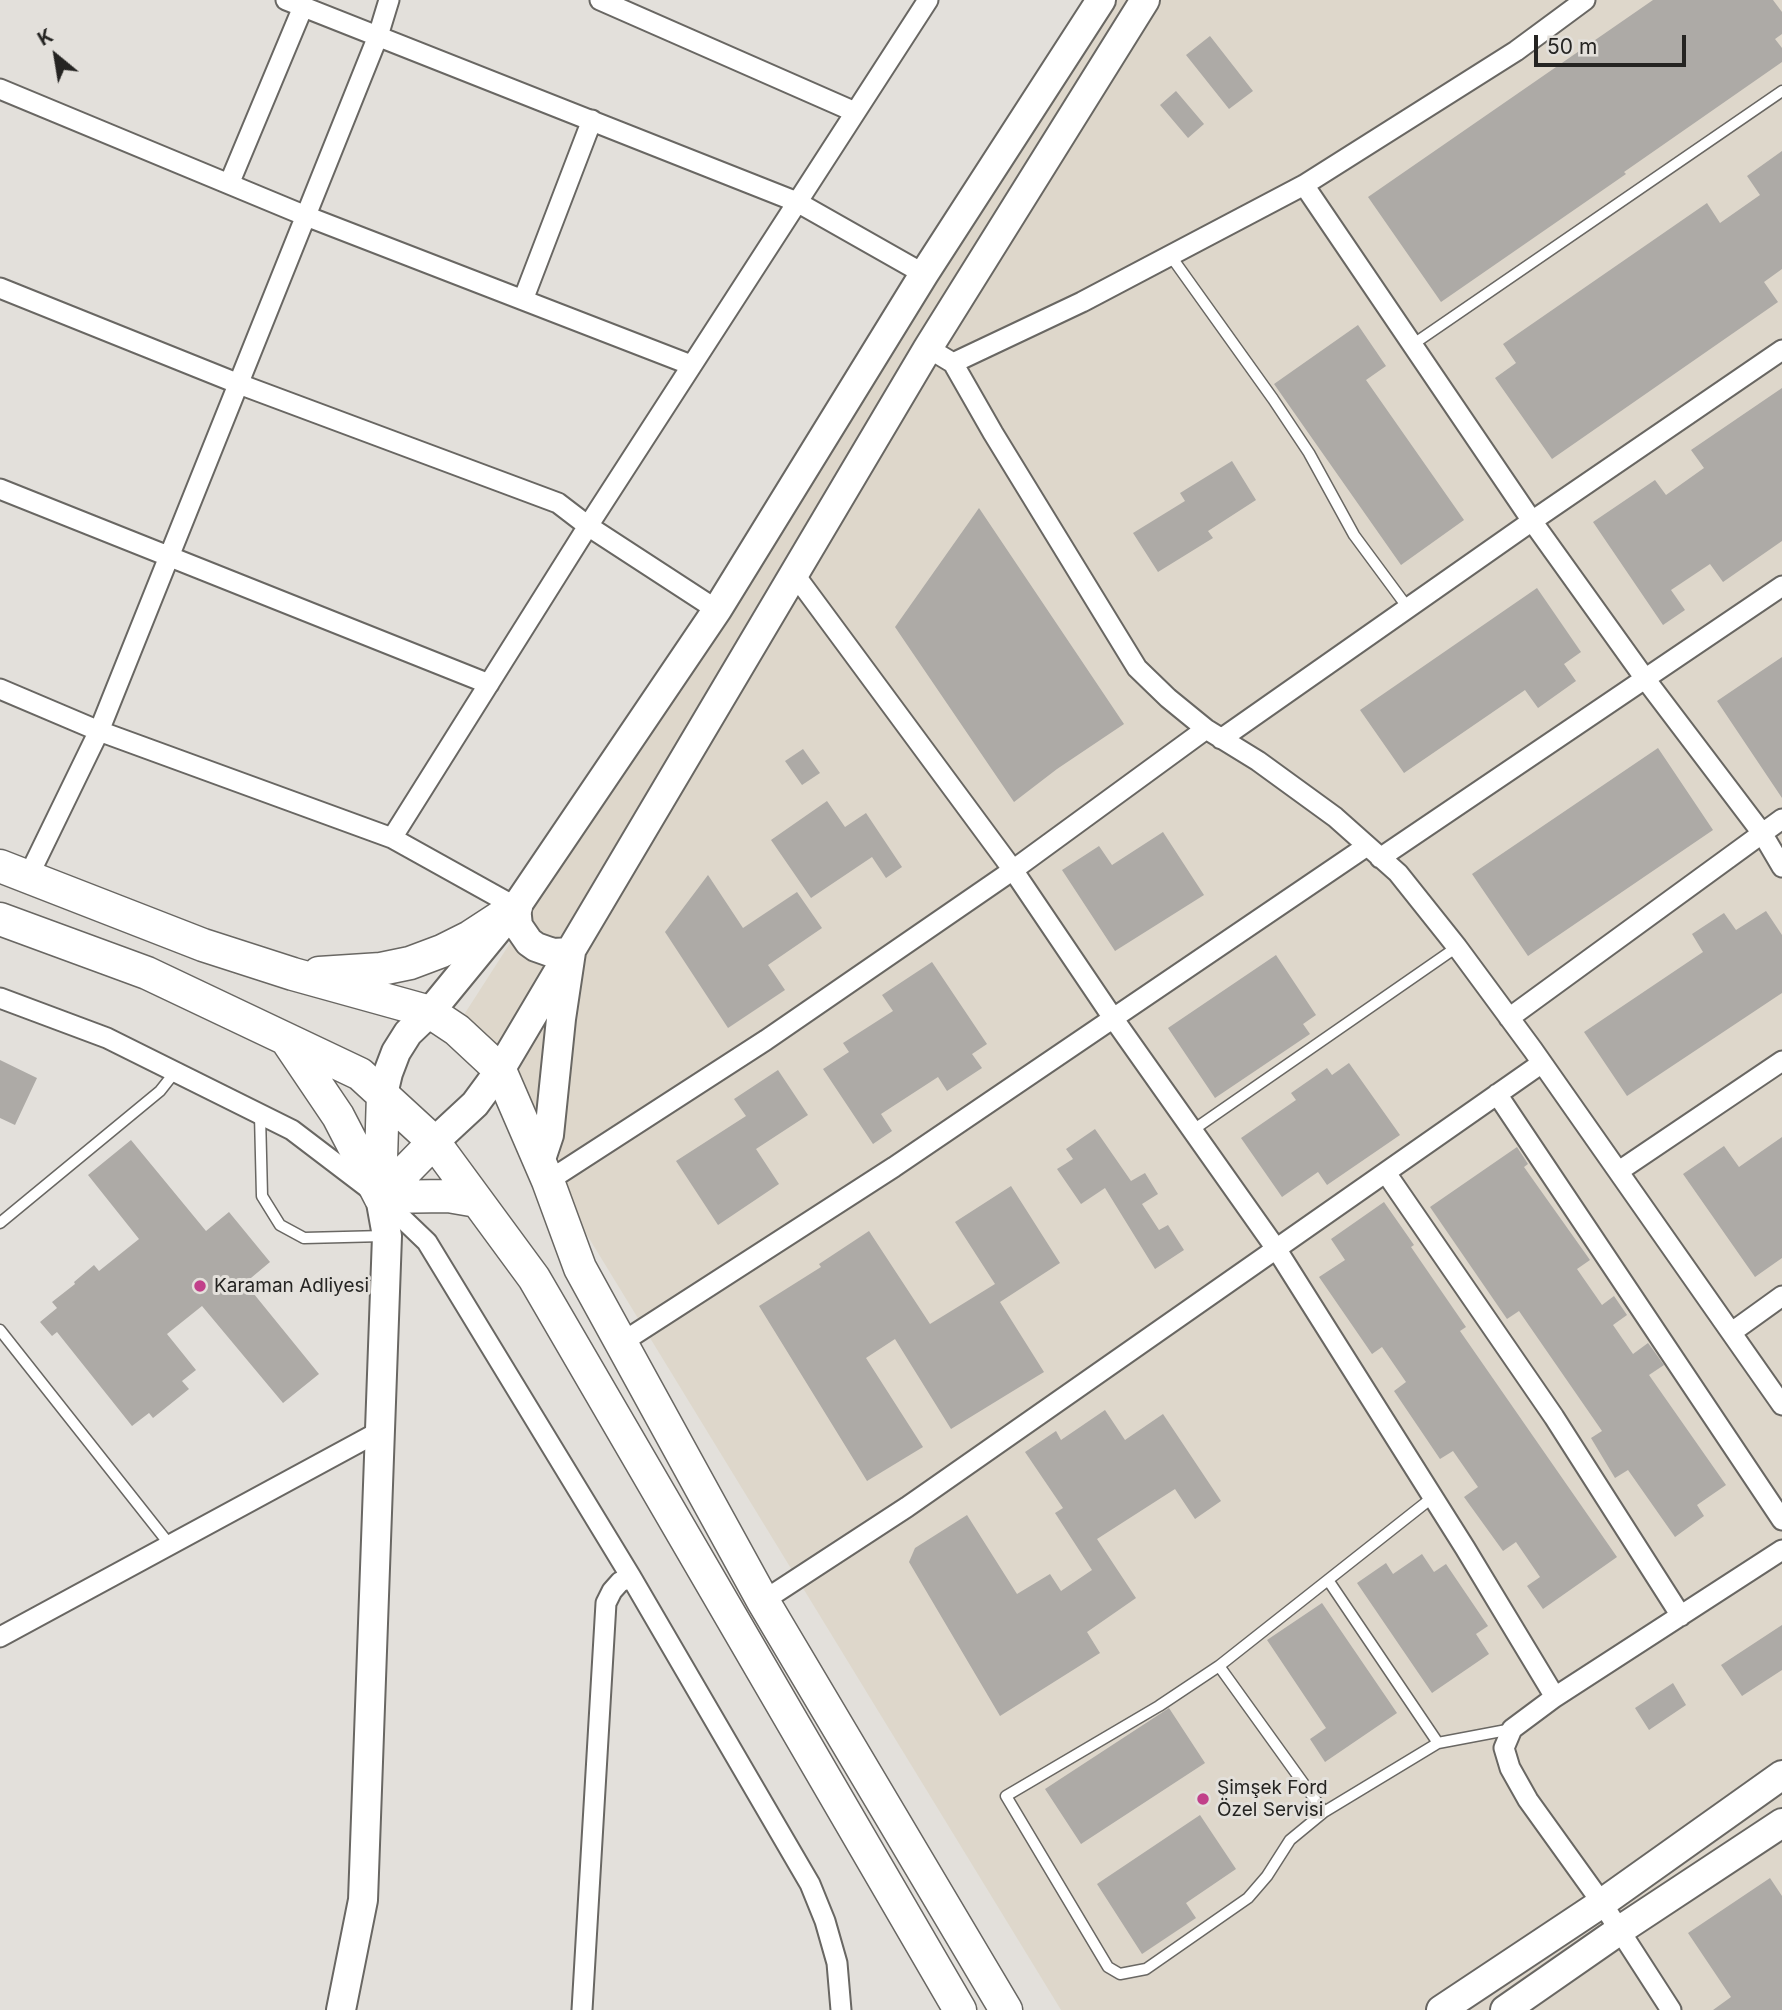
<!DOCTYPE html>
<meta charset="utf-8">
<style>
body{margin:0}
#map{position:relative;width:1782px;height:2010px;overflow:hidden;background:#e3e0db;font-family:Inter,sans-serif}
canvas{display:block}
.north{position:absolute;left:21px;top:21px;width:70px;height:70px;-webkit-text-stroke:5px #e3e0db;paint-order:stroke;rotate:330deg;font-size:19px;font-weight:700;line-height:28px;text-align:center;color:#252422}
.north::after{content:'';display:block;margin:auto;width:24px;height:32px;background:#252422;clip-path:polygon(50% 0,100% 100%,50% 72%,0 100%)}
.scale{position:absolute;left:1534px;top:35px;width:152px;height:32px;box-sizing:border-box;border:4px solid #252422;border-top:0;padding-left:9px;font-size:21px;line-height:24px;white-space:nowrap;color:#252422;-webkit-text-stroke:5px #e3e0db;paint-order:stroke}
</style>
<div id="map">
<canvas width="1782" height="2010"></canvas>
<div class="north">K</div>
<div class="scale">50 m</div>
</div>
<script>
const ctx = document.querySelector('canvas').getContext('2d');
ctx.lineJoin = 'round';
function paint(path, color) { ctx.fillStyle = color; ctx.fill(path, 'evenodd'); }
const poly = rows => new Path2D(rows.map(r => 'M' + r).join(''));
function stroke(path, color, width, dash) { ctx.strokeStyle = color; ctx.lineWidth = width; ctx.lineCap = dash ? 'butt' : 'round'; ctx.setLineDash(dash || []); ctx.stroke(path); }
function write(font, color, halo, rows, align = 'center') {
  ctx.font = font + ' Inter,sans-serif'; ctx.lineWidth = 6; ctx.setLineDash([]); ctx.textBaseline = 'middle'; ctx.strokeStyle = halo; ctx.fillStyle = color; for (const [text, x, y, turn = 0] of rows) {
    ctx.save(); ctx.translate(x, y); ctx.rotate((+turn || 0) * Math.PI / 180); ctx.textAlign = isNaN(turn) ? turn : align; if (halo) ctx.strokeText(text, 0, 0); ctx.fillText(text, 0, 0); ctx.restore();
  }
}
const built = poly([
 [1117,0,1782,0,1782,2010,1061,2010,458,1024]
]);
const building = poly([
 [1653,0,1773,0,1782,12,1782,34,1775,39,1782,48,1782,62,1624,172,1626,174,1441,302,1368,197],
 [1210,36,1253,91,1229,109,1186,55],
 [1176,91,1204,124,1188,138,1160,105],
 [1782,151,1782,269,1764,282,1778,302,1552,459,1495,378,1516,363,1503,344,1707,203,1720,223,1760,195,1747,176],
 [1358,325,1386,366,1366,380,1464,520,1401,565,1274,384],
 [1782,388,1782,541,1723,582,1710,564,1671,590,1685,610,1663,625,1593,522,1655,480,1666,495,1704,468,1691,450],
 [1232,461,1256,500,1208,531,1213,538,1158,572,1133,533,1185,501,1180,493],
 [979,508,1124,724,1057,769,1014,802,895,627],
 [1537,588,1581,652,1564,664,1576,681,1538,708,1525,690,1404,773,1360,710],
 [1782,657,1782,798,1717,701],
 [1658,748,1713,830,1528,956,1472,874],
 [803,749,820,773,802,785,785,761],
 [827,801,845,827,866,813,902,867,886,878,872,857,811,898,771,840],
 [1163,832,1204,895,1115,951,1062,870,1099,846,1112,865],
 [708,875,743,928,797,892,822,928,768,965,785,990,728,1028,665,932],
 [1766,911,1782,935,1782,993,1627,1096,1584,1032,1703,952,1692,934,1724,913,1736,930],
 [1276,955,1316,1015,1303,1024,1310,1034,1215,1098,1168,1028],
 [932,962,987,1044,972,1054,982,1068,947,1091,938,1077,881,1114,892,1131,873,1144,823,1069,849,1052,843,1043,893,1011,882,995],
 [0,1060,37,1078,15,1125,0,1118],
 [1349,1063,1400,1135,1327,1185,1318,1172,1282,1197,1241,1138,1296,1100,1291,1093,1327,1068,1332,1075],
 [778,1070,808,1115,756,1149,779,1184,718,1225,676,1161,746,1116,734,1099],
 [1095,1129,1131,1181,1145,1173,1158,1194,1142,1204,1159,1230,1168,1225,1184,1250,1155,1269,1105,1188,1081,1204,1057,1169,1073,1159,1066,1149],
 [1782,1137,1782,1258,1755,1277,1683,1174,1724,1146,1739,1167],
 [131,1140,206,1231,229,1212,270,1262,245,1283,319,1374,283,1403,202,1306,167,1334,196,1370,182,1381,189,1389,153,1418,149,1413,132,1426,57,1332,52,1336,40,1322,57,1308,52,1302,75,1284,74,1282,94,1265,99,1271,139,1239,88,1175],
 [1517,1147,1528,1164,1524,1167,1590,1260,1577,1269,1602,1305,1614,1296,1627,1315,1613,1325,1633,1354,1648,1343,1654,1351,1664,1365,1649,1375,1726,1485,1697,1505,1704,1516,1675,1537,1628,1470,1615,1478,1591,1438,1602,1431,1519,1311,1507,1319,1430,1207],
 [1011,1186,1060,1263,1000,1302,1044,1372,951,1429,895,1339,866,1358,923,1447,867,1481,759,1306,821,1267,819,1264,869,1231,930,1324,995,1284,955,1222],
 [1384,1202,1414,1245,1411,1247,1466,1327,1460,1331,1617,1557,1543,1609,1527,1586,1540,1577,1516,1542,1503,1551,1464,1497,1478,1487,1453,1451,1440,1459,1394,1391,1406,1382,1382,1347,1372,1354,1319,1277,1345,1260,1331,1239],
 [1105,1410,1125,1440,1163,1414,1221,1501,1195,1519,1175,1489,1097,1539,1136,1598,1087,1632,1100,1653,1000,1716,909,1562,915,1548,967,1515,1017,1594,1050,1574,1061,1591,1092,1570,1055,1513,1063,1508,1025,1452,1056,1431,1061,1440],
 [1422,1554,1434,1572,1446,1564,1488,1626,1476,1634,1489,1654,1432,1693,1357,1583,1386,1563,1393,1574],
 [1322,1603,1397,1713,1325,1762,1310,1739,1326,1728,1267,1640],
 [1782,1625,1782,1670,1742,1696,1721,1665],
 [1673,1683,1686,1705,1649,1730,1635,1708],
 [1169,1708,1205,1763,1081,1844,1045,1789],
 [1200,1815,1236,1869,1186,1903,1196,1918,1142,1954,1097,1884],
 [1770,1878,1782,1896,1782,2010,1713,2010,1731,1997,1688,1933]
]);
const lane = poly([
 [1170,255,1273,399,1309,453,1354,535,1408,608],
 [1412,345,1782,91],
 [260,1115,262,1196,280,1225,304,1238,384,1236],
 [1193,1130,1457,947],
 [0,1223,160,1091,175,1072],
 [0,1330,170,1545],
 [1433,1497,1219,1666,1159,1706,1006,1796,1108,1967,1120,1974,1146,1969,1248,1898,1267,1876,1290,1840,1324,1812,1438,1743,1512,1729],
 [1328,1580,1438,1743],
 [1219,1666,1324,1812]
]);
const street = poly([
 [286,0,797,202,924,274],
 [600,0,855,112],
 [0,89,306,216,691,365],
 [229,184,303,7],
 [1304,185,1532,521,1646,680,1762,833,1782,867],
 [0,288,239,384,558,503,588,526,717,610],
 [523,300,592,120],
 [928,348,953,363,993,433,1137,668,1168,698,1206,729,1258,761,1335,817,1398,873,1457,947,1533,1050,1782,1405],
 [953,363,1082,302,1304,185,1516,51,1585,0],
 [0,489,489,684],
 [795,575,1013,870,1113,1018,1277,1250,1465,1548,1555,1697],
 [0,689,99,731,392,838,516,907],
 [1221,739,1532,521,1782,350],
 [392,838,588,526,928,0],
 [1380,858,1782,586],
 [28,877,99,731,378,36,389,0],
 [0,998,107,1038,292,1130,380,1197,427,1242,631,1577,810,1884,825,1921,837,1963,841,2010],
 [1509,1018,1782,819],
 [1497,1094,1782,1520],
 [1619,1171,1782,1061],
 [1386,1173,1554,1417,1681,1616],
 [548,1181,766,1040,1013,870,1206,729],
 [1732,1332,1782,1296],
 [621,1343,894,1167,1367,846],
 [763,1601,907,1507,1542,1063],
 [0,1637,380,1431],
 [582,2010,606,1603,612,1591,620,1582,631,1577],
 [1671,2010,1602,1903,1528,1800,1510,1768,1504,1748,1512,1729,1555,1697,1782,1550]
]);
const secondary = poly([
 [516,907,518,926,529,942,536,947,553,953,571,952,561,1019,549,1135,540,1162],
 [383,1094,388,1073,396,1052,408,1033,430,1012,516,907,717,610,924,274,1101,0],
 [434,1142,475,1104,500,1070,928,348,1145,0],
 [341,2010,363,1900,387,1236,380,1197],
 [1441,2010,1602,1903,1782,1775],
 [1505,2010,1620,1930,1782,1823]
]);
const primary = poly([
 [0,866,203,945,293,974,430,1012,457,1030,500,1070,548,1181,580,1268,763,1601,1006,2010],
 [0,919,147,973,360,1074,434,1142,534,1278,960,2010],
 [319,973,381,969,410,963,442,951,470,937,516,907],
 [288,1042,338,1116,380,1197],
 [380,1192,383,1094],
 [380,1197,448,1196,477,1201],
 [380,1197,434,1142]
]);
const markers = [
 [200,1286,7,"#c1408a"],
 [1203,1799,7,"#c1408a"]
];
const poiNames = [
 ["Karaman Adliyesi",214,1286],
 ["Şimşek Ford",1217,1788],
 ["Özel Servisi",1217,1810]
];
paint(built, '#ded7cb');
paint(building, '#adaaa6');
stroke(lane, '#696763', 13);
stroke(street, '#696763', 23);
stroke(secondary, '#696763', 32);
stroke(primary, '#696763', 35);
stroke(lane, '#fff', 10);
stroke(street, '#fff', 19);
stroke(secondary, '#fff', 28);
stroke(primary, '#fff', 32);
for (const [x, y, r, color] of markers) { const dot = new Path2D(); dot.arc(x, y, r, 0, 2 * Math.PI); ctx.fillStyle = color; ctx.fill(dot); stroke(dot, '#e3e0db', 2.5); }
write('19px', '#252422', '#e3e0db', poiNames, 'left');
</script>
